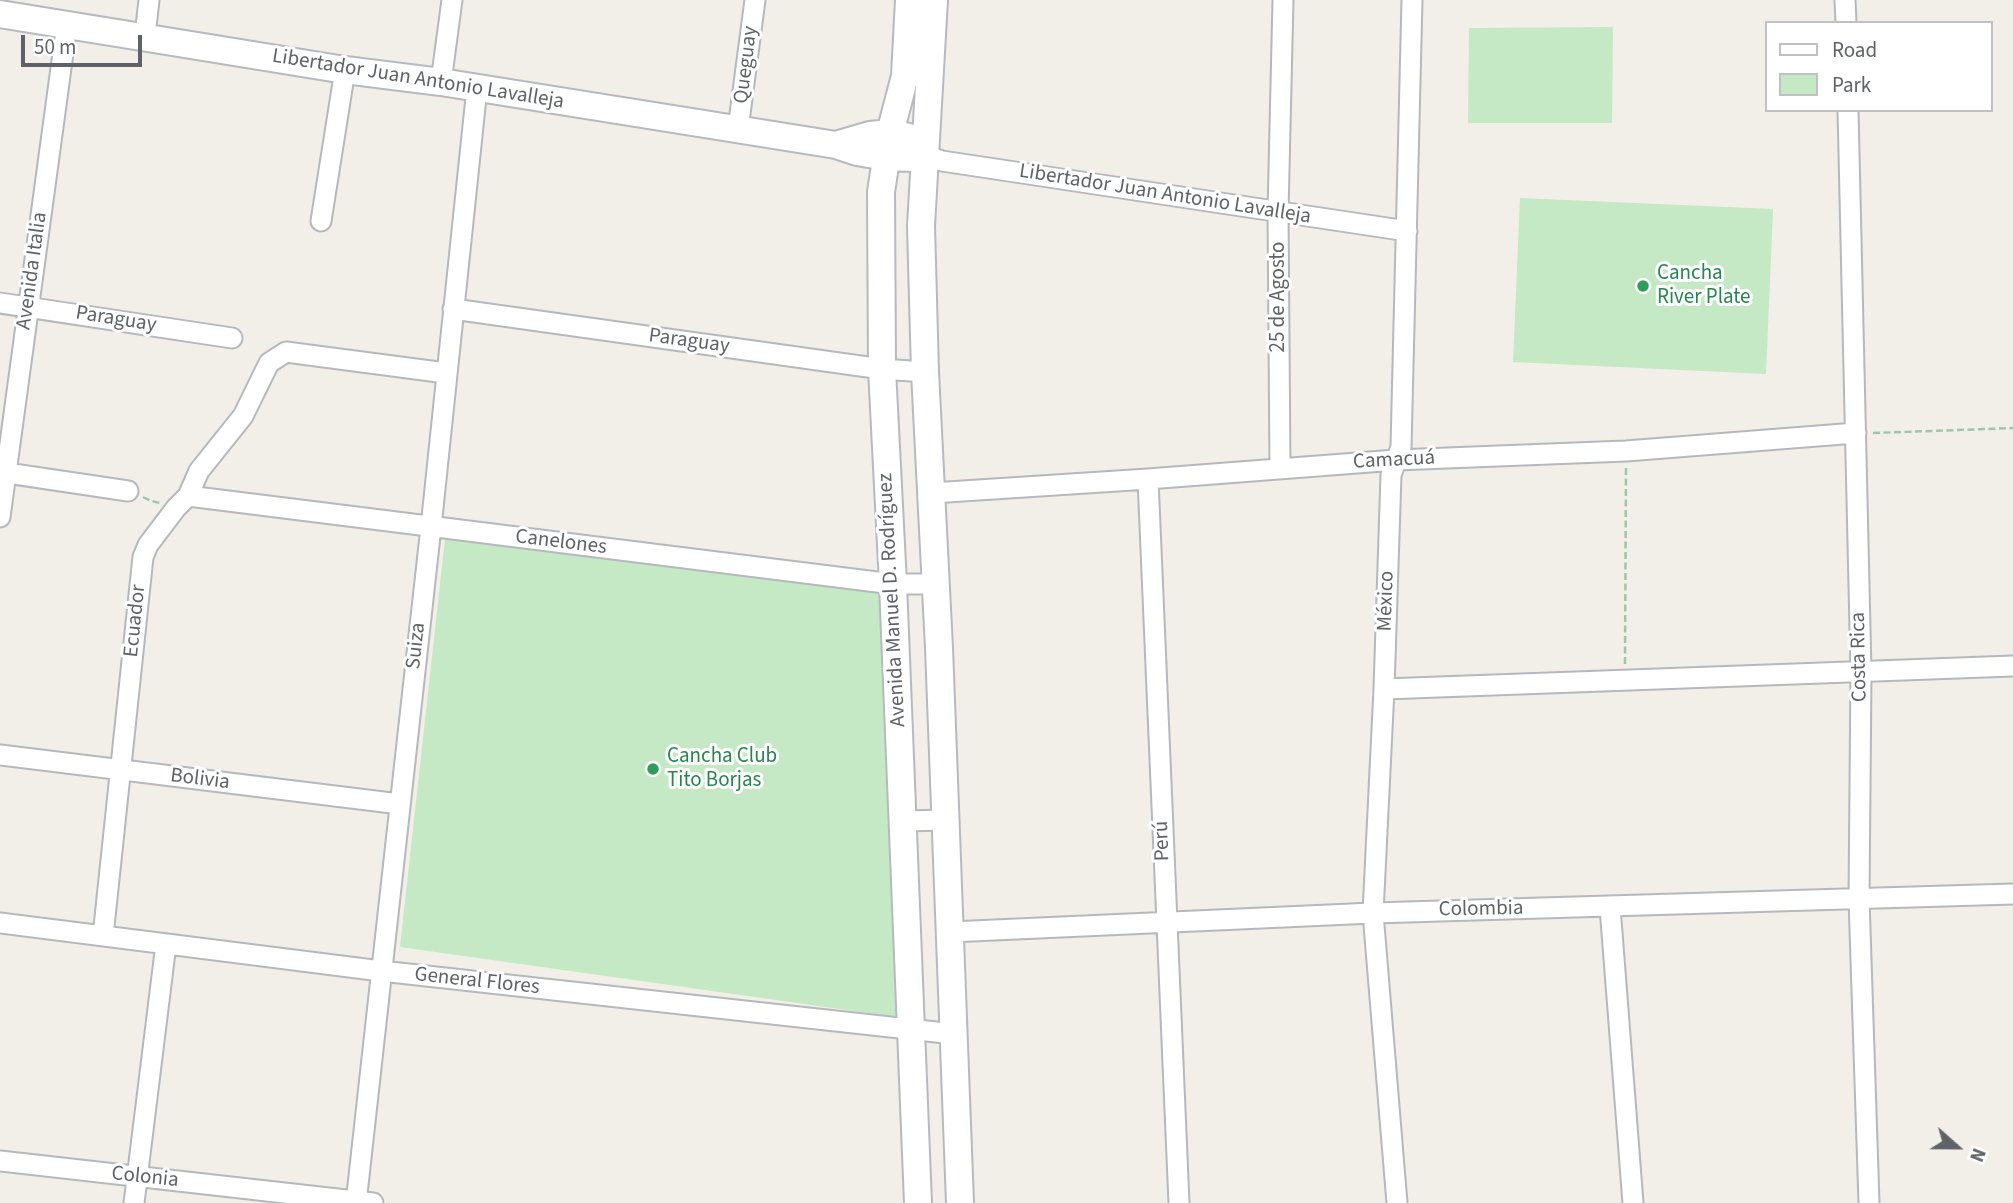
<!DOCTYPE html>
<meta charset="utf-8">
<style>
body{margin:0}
#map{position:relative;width:2013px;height:1203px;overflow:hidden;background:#f1efe8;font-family:"Source Sans 3",sans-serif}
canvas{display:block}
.legend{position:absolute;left:1765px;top:21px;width:228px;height:91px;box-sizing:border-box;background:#fff;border:2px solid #bfc1c3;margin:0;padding:9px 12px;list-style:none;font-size:21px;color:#5f6368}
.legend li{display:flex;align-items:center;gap:14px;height:35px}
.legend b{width:35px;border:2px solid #bfc1c3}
.north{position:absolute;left:1922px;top:1112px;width:70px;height:70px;-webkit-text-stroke:5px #fff;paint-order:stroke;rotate:111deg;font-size:19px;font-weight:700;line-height:28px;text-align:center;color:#5f6368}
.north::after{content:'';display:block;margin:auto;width:24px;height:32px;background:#5f6368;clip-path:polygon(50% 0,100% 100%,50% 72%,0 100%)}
.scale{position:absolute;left:21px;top:35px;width:121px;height:32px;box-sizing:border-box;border:4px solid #5f6368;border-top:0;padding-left:9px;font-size:21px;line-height:24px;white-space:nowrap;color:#5f6368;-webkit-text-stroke:5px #fff;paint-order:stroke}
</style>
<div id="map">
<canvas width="2013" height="1203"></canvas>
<ul class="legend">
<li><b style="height:9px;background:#fff"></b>Road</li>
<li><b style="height:19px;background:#c5e8c5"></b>Park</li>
</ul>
<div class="north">N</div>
<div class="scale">50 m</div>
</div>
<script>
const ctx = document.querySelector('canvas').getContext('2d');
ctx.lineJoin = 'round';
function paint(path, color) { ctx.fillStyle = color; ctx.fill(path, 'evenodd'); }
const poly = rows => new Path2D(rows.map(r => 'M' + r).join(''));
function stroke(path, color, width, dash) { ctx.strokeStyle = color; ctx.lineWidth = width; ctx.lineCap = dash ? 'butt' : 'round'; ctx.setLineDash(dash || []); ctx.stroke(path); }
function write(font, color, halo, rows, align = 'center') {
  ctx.font = font + ' "Source Sans 3",sans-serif'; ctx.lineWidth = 6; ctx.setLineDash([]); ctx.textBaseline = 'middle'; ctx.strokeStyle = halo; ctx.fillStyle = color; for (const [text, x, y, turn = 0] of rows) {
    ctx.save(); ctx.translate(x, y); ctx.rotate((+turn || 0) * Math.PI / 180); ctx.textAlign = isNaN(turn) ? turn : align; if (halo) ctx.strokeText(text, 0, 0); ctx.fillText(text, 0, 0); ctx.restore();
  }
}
const green = poly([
 [1613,27,1612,123,1468,123,1469,28],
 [1520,198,1773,209,1766,374,1513,362],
 [445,539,879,591,897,1017,400,947]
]);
const path = poly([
 [1873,433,2013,428],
 [143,497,151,501,160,503],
 [1625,664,1626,468]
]);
const street = poly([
 [1845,0,1846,23],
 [145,36,149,0],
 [441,82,452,0],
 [1848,110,1861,672,1859,899,1869,1203],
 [738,129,755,0],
 [924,155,942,161,1407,231],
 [321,221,345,70],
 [0,303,232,338],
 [453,309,882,369,925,372],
 [1280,468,1278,212,1283,0],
 [0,472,128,491],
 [1148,479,1179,1203],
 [932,493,1148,479,1396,460,1626,451,1856,433],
 [188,496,893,584,935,584],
 [0,517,67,24],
 [1384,689,2013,666],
 [0,755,400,804],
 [902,821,946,820],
 [1610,907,1633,1203],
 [0,923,381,971,954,1034],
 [950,932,1373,913,2013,894],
 [103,936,143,557,148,545,176,508,188,496,199,471,243,416,269,363,286,352,446,373],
 [0,1161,373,1203],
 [134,1203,166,944],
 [356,1203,431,527,477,88],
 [1397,1203,1373,913,1384,689,1391,475,1401,447,1412,0]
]);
const secondary = poly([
 [909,0,905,76,890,133,881,192,882,369,893,584,918,1203],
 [934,0,921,226,925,372,939,648,960,1203],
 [0,14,345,70,441,82,836,145,857,152,886,157,913,158,924,155,909,137,890,133,870,135,836,145]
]);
const markers = [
 [1643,286,7,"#2e9e5b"],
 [653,769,7,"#2e9e5b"]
];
const streetNames = [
 ["Queguay",747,65,-83],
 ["Libertador Juan Antonio Lavalleja",418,80,9],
 ["Libertador Juan Antonio Lavalleja",1165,195,9],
 ["Avenida Italia",33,271,-82],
 ["25 de Agosto",1279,297,-90],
 ["Paraguay",116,320,9],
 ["Paraguay",689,342,8],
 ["Camacuá",1394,461,-3],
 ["Canelones",561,543,7],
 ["Avenida Manuel D. Rodríguez",893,600,-93],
 ["México",1387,601,-88],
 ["Ecuador",136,621,-84],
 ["Suiza",417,646,-84],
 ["Costa Rica",1860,657,-91],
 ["Bolivia",200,780,7],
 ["Perú",1163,841,-92],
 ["Colombia",1481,910,-1],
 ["General Flores",477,982,6],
 ["Colonia",145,1178,6]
];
const leisureNames = [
 ["Cancha",1657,274],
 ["River Plate",1657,298],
 ["Cancha Club",667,757],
 ["Tito Borjas",667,781]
];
paint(green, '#c5e8c5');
stroke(street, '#b5b8bc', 23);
stroke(secondary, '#b6babf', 30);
stroke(path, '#9cc7a9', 2.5, [7, 3.5]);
stroke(street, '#fff', 19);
stroke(secondary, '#fff', 26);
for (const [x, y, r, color] of markers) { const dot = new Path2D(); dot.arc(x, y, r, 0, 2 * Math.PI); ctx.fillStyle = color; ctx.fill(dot); stroke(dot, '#fff', 2.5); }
write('21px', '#5f6368', '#fff', streetNames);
write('21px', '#27864d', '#fff', leisureNames, 'left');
</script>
